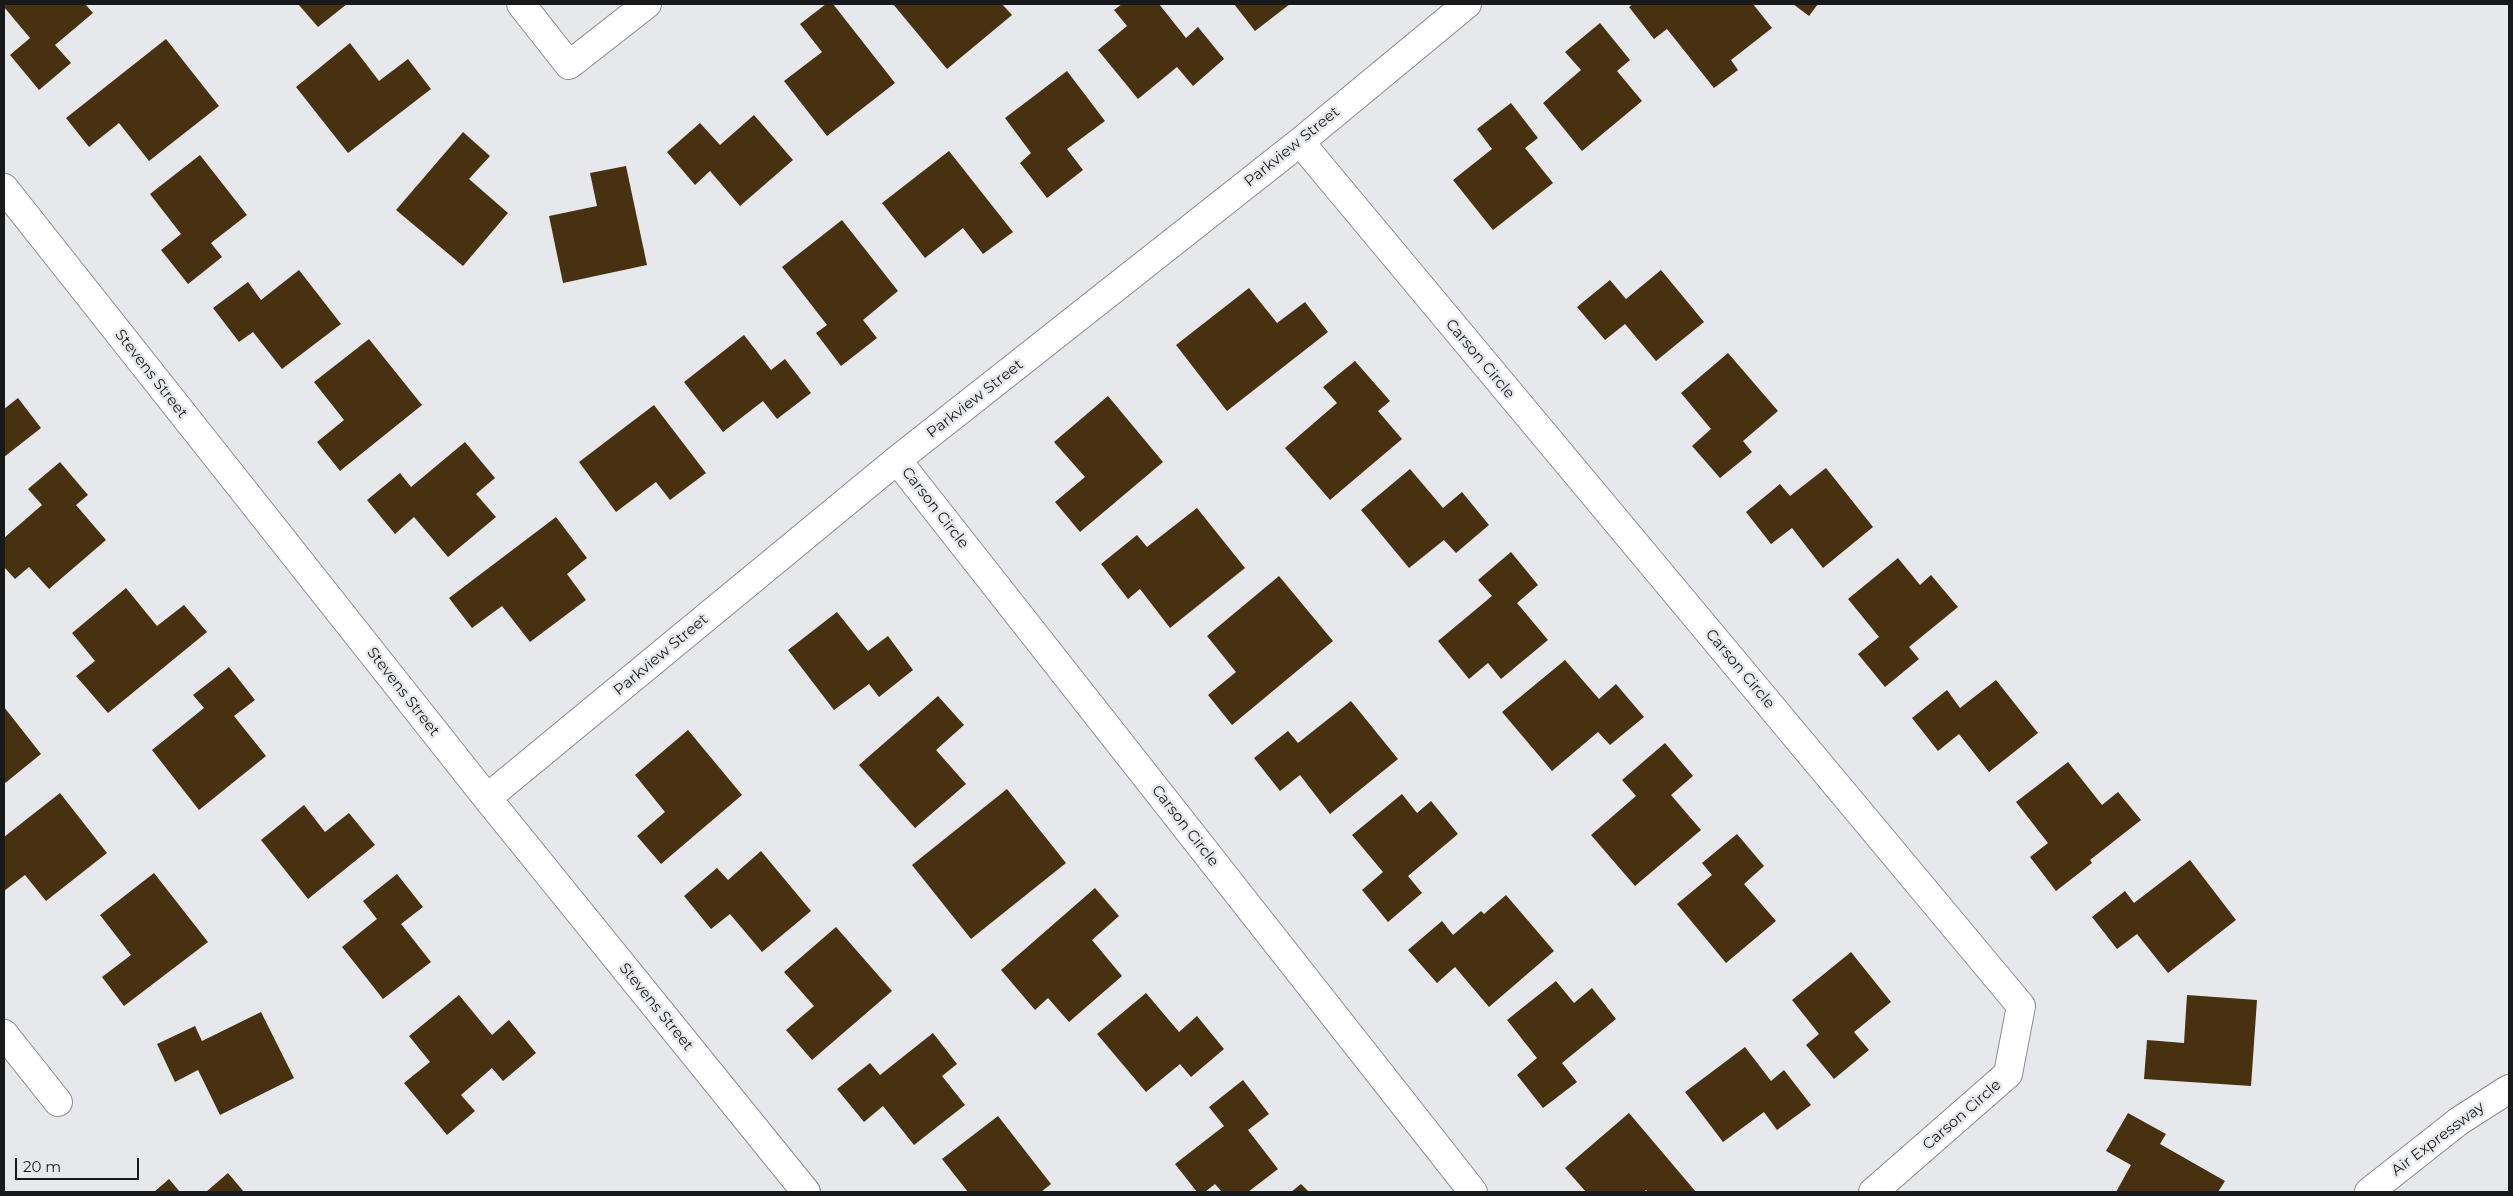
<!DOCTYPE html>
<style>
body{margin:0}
#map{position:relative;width:2513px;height:1196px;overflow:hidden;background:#e7e8ec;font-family:Montserrat,sans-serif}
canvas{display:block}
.frame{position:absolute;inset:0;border:5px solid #18191a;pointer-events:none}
.scale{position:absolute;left:15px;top:1158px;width:124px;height:22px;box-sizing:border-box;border:2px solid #18191a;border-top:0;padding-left:6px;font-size:15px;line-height:18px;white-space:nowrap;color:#18191a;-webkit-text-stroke:4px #e7e8ec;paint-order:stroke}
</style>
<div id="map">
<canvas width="2513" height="1196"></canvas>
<div class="frame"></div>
<div class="scale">20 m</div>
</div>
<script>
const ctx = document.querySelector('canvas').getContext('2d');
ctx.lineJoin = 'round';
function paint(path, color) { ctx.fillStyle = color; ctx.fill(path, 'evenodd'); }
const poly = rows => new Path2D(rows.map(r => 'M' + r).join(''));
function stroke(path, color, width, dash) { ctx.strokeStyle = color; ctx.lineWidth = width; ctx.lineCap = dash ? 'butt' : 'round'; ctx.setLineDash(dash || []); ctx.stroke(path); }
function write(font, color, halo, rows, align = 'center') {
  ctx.font = font + ' Montserrat,sans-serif'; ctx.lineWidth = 5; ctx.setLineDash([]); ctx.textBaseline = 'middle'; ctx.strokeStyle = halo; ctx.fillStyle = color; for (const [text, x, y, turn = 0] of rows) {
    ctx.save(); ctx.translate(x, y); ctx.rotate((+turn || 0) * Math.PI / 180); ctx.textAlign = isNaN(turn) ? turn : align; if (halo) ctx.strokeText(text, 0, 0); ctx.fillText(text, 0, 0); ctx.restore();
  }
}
const building = poly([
 [4,4,85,4,93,13,55,45,71,63,39,90,10,55,30,38,4,7],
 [298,4,347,4,318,27],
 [826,4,833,4,895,83,827,136,784,81,822,52,800,24],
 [893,4,1002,4,1012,15,947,69],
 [1122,4,1159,4,1186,38,1198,27,1224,59,1193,86,1177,67,1138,99,1098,50,1127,26,1114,10],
 [1234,4,1290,4,1255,31],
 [1633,4,1753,4,1772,28,1731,60,1738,70,1714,88,1667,29,1654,39,1629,7],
 [1793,4,1818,4,1809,16],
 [1600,23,1630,60,1617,71,1642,101,1582,151,1543,103,1581,70,1565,52],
 [166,39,219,106,149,161,119,123,89,147,66,118],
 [350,43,379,81,408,59,431,89,348,153,296,87],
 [1067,71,1105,121,1067,149,1083,170,1047,198,1020,163,1031,153,1005,118],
 [1511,103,1538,138,1525,148,1553,183,1493,230,1453,180,1492,149,1477,129],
 [754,115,793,160,740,206,710,171,695,185,667,152,700,123,720,145],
 [463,132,490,156,469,179,508,213,463,266,396,210],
 [949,151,1013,232,983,254,963,228,925,258,882,203],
 [200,155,247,215,211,243,222,257,188,284,161,250,181,234,150,194],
 [626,166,647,265,563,283,549,216,597,206,590,173],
 [842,220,898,291,863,320,877,338,841,366,816,333,827,325,782,267],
 [299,270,341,324,282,369,253,332,239,342,213,308,248,282,261,300],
 [1661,270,1704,322,1656,361,1625,324,1605,340,1577,307,1610,280,1626,299],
 [1249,288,1277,323,1305,302,1328,332,1227,411,1176,345],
 [744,335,771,370,785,359,811,393,777,419,763,401,723,432,684,382],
 [369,339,422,405,340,471,317,442,344,420,314,382],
 [1728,353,1778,411,1743,441,1752,452,1720,478,1692,446,1711,429,1681,393],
 [1355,361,1390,401,1378,411,1402,439,1330,500,1285,448,1337,403,1323,387],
 [1108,396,1163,462,1080,532,1055,502,1085,477,1054,442],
 [18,398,41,428,4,457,4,409],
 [654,405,706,473,670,500,656,482,616,512,579,462],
 [465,442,495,478,476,494,496,517,448,557,414,517,395,534,367,500,400,473,411,487],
 [60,462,88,495,76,505,106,540,49,589,29,567,15,579,4,567,4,538,42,505,28,489],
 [1826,468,1873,527,1823,568,1792,528,1771,544,1746,512,1780,484,1790,496],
 [1410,469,1443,508,1462,492,1489,525,1456,553,1444,540,1409,568,1361,510],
 [1197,508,1245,568,1170,628,1140,589,1128,599,1101,564,1137,535,1147,547],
 [556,517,587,558,567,574,586,600,530,642,502,606,472,628,449,598],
 [1511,552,1538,585,1517,603,1548,640,1501,679,1488,663,1469,679,1438,641,1492,596,1478,580],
 [1898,558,1920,585,1931,575,1958,607,1909,647,1919,659,1885,687,1858,654,1879,637,1848,599],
 [1279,576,1333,641,1232,725,1208,695,1236,672,1207,636],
 [126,588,157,626,184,605,207,632,108,713,76,676,95,661,72,633],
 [837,612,868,651,888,636,913,670,879,697,869,684,834,710,788,650],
 [1565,660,1599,699,1616,684,1644,717,1610,745,1598,732,1552,771,1502,712],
 [229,667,255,700,234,716,266,756,199,810,152,750,204,708,193,695],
 [1996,680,2038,733,1989,772,1959,734,1938,751,1912,718,1947,690,1960,708],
 [938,696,964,725,936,750,966,784,915,828,859,765],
 [1351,701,1398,759,1330,814,1300,775,1280,791,1254,758,1288,731,1298,743],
 [4,707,41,754,4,784],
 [688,730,742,795,661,864,637,836,665,812,635,775],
 [1665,743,1693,776,1671,795,1701,830,1635,886,1591,835,1636,796,1622,780],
 [2068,762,2102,805,2118,792,2141,820,2090,860,2092,863,2056,891,2030,857,2048,843,2016,802],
 [1007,789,1066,863,971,939,912,865],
 [60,793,107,853,46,901,25,875,4,891,4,837],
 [1402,794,1417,813,1431,801,1458,834,1408,876,1422,893,1388,922,1362,890,1383,872,1352,835],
 [304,805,325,832,349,813,375,845,308,899,261,840],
 [1737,834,1764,866,1744,884,1776,921,1726,963,1677,904,1712,875,1702,863],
 [761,851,811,911,762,952,730,914,711,929,684,896,717,868,728,880],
 [2190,860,2236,920,2168,973,2137,934,2117,949,2092,917,2125,891,2134,903],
 [154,873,208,942,124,1006,102,977,131,955,100,915],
 [397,874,423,907,401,924,431,962,383,999,342,947,377,919,363,901],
 [1095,888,1119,916,1092,940,1122,976,1069,1022,1048,998,1035,1010,1001,970],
 [1506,895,1554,951,1489,1007,1455,967,1437,983,1408,950,1442,921,1453,935,1481,911,1484,914],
 [836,927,892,991,812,1060,786,1030,814,1006,784,972],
 [1851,952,1891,1002,1854,1032,1869,1050,1834,1079,1806,1045,1819,1034,1792,1000],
 [1556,981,1574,1003,1592,988,1616,1019,1562,1063,1577,1082,1543,1108,1517,1075,1537,1058,1507,1020],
 [1146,993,1179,1032,1197,1016,1224,1049,1191,1077,1180,1064,1146,1092,1097,1034],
 [459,995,492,1035,509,1020,536,1053,503,1081,492,1068,461,1095,475,1111,447,1135,404,1083,430,1062,409,1036],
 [2187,995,2257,1000,2251,1086,2144,1079,2147,1040,2184,1043],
 [261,1012,294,1078,220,1115,198,1070,175,1082,157,1044,195,1026,202,1041],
 [933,1033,957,1064,942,1076,965,1105,914,1145,883,1106,864,1122,837,1089,870,1063,880,1075],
 [1745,1047,1771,1081,1784,1070,1811,1105,1777,1130,1764,1112,1723,1142,1685,1092],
 [1243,1080,1269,1114,1248,1130,1278,1169,1248,1192,1222,1192,1215,1184,1205,1192,1197,1192,1175,1164,1224,1126,1209,1107],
 [1629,1113,1696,1192,1648,1192,1646,1190,1644,1192,1586,1192,1565,1168],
 [2128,1113,2166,1134,2160,1144,2225,1181,2218,1192,2116,1192,2131,1165,2106,1151],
 [998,1116,1051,1184,1041,1192,968,1192,942,1159],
 [228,1173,244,1192,206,1192],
 [169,1179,180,1192,154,1192],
 [1301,1184,1309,1192,1291,1192]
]);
const minor = poly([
 [521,4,569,65,647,4],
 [1300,142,2021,1006,2008,1074,1873,1192],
 [4,188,487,798,806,1192],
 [897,460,1473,1192],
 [487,798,897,460,1300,142,1467,4],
 [4,1034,58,1102]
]);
const tertiary = poly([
 [2369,1192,2459,1121,2509,1089]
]);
const streetNames = [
 ["Parkview Street",1292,147,-39],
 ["Carson Circle",1480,359,50],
 ["Stevens Street",151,374,52],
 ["Parkview Street",975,399,-38],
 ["Carson Circle",935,508,52],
 ["Parkview Street",661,655,-40],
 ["Carson Circle",1740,669,50],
 ["Stevens Street",403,692,52],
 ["Carson Circle",1185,826,52],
 ["Stevens Street",656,1007,51],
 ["Carson Circle",1962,1115,-41],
 ["Air Expressway",2438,1139,-37]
];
paint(building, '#473110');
stroke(minor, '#8a8a8e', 30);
stroke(tertiary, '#8a8a8e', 30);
stroke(minor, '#fff', 28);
stroke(tertiary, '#fff', 28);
write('15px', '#18191a', '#e7e8ec', streetNames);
</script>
